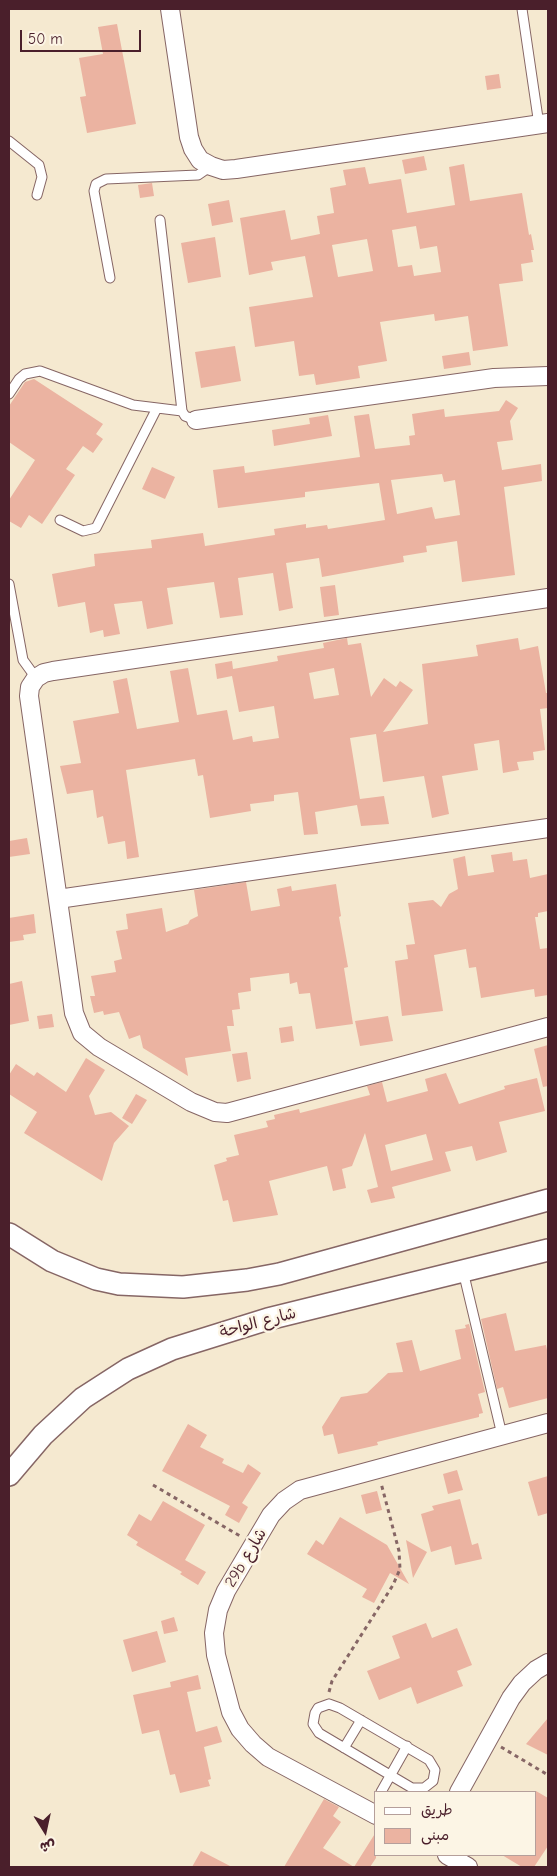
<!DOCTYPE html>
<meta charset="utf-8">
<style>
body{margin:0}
#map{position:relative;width:557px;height:1876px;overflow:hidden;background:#f5e9d0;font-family:"Comic Neue","Playpen Sans Arabic",sans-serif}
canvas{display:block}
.frame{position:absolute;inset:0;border:10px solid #4a1f2b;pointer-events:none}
.legend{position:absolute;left:374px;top:1791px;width:162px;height:65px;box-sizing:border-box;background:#fcf5e5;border:1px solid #b59f9b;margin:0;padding:6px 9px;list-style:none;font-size:15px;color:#4a1f2b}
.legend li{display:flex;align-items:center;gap:10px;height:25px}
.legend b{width:25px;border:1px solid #b59f9b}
.north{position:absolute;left:20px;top:1806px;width:50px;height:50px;-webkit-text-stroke:4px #fcf5e5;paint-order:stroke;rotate:170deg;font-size:14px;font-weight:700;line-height:20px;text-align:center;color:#4a1f2b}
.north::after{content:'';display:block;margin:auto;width:18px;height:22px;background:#4a1f2b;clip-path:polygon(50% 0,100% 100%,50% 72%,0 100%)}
.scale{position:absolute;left:20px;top:30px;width:121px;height:22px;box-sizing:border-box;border:2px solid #4a1f2b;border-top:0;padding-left:6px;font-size:15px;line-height:18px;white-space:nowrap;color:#4a1f2b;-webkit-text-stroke:4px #fcf5e5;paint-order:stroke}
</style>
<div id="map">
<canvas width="557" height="1876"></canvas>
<div class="frame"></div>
<ul class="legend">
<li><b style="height:6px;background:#fff"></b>طريق</li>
<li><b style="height:14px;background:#ebb3a1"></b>مبنى</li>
</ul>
<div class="north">ش</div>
<div class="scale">50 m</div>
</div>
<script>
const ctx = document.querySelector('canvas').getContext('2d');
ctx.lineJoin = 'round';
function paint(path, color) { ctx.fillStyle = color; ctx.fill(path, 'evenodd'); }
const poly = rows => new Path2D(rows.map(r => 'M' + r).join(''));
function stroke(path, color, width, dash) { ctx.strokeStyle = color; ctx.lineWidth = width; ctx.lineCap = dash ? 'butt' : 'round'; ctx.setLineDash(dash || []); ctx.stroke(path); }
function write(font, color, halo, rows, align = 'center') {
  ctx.font = font + ' "Comic Neue","Playpen Sans Arabic",sans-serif'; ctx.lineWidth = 5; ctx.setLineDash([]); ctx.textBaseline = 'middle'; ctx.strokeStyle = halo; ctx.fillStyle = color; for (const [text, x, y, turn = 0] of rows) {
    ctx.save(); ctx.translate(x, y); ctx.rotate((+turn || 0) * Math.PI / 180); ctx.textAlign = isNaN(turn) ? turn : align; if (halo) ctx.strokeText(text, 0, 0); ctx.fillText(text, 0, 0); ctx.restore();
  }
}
const building = poly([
 [117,24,136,124,87,133,80,97,86,96,79,58,103,54,98,27],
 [499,74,501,88,487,90,485,76],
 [424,156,427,170,405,174,402,160],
 [464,164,470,201,522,193,529,235,531,234,534,250,531,250,533,262,521,264,523,281,499,284,508,346,473,351,468,316,435,321,434,314,380,322,387,361,358,366,360,378,316,385,314,374,299,376,294,341,255,347,249,307,313,297,305,256,271,262,273,270,249,275,240,218,285,210,291,240,320,234,317,216,334,213,330,188,346,185,343,170,365,167,369,184,401,179,407,213,455,205,449,167],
 [416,226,420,249,437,246,441,272,414,276,412,265,398,267,392,230],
 [367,239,373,271,338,277,332,245],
 [152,183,154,196,140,198,138,185],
 [229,200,233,222,212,226,208,204],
 [215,237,221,277,188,283,181,243],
 [235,346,241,381,201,388,195,352],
 [469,352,471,365,444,369,442,356],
 [34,379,103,424,96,434,103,439,93,453,83,446,66,469,75,475,42,524,29,515,21,528,9,521,9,500,35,460,9,442,9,406,25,382],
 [506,400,518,408,510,421,513,440,497,442,502,470,541,464,542,481,504,487,515,575,462,582,457,541,426,546,427,552,403,556,404,562,322,577,319,558,286,563,293,608,279,611,273,573,238,578,243,615,220,618,214,582,167,588,173,624,147,629,142,601,114,604,120,634,104,637,103,630,90,633,85,602,58,607,52,574,95,566,94,554,152,548,151,540,203,533,205,546,275,535,274,529,306,524,306,528,327,525,328,529,385,520,379,483,305,492,305,497,218,508,213,470,244,466,245,473,360,457,354,416,369,414,375,449,410,445,409,436,415,435,412,414,444,409,445,417,499,411],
 [442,474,444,482,455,480,460,515,435,519,432,507,397,514,391,480],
 [328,415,332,436,274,446,272,430,310,424,309,418],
 [152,467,175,477,165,499,142,489],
 [335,585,339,615,324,617,320,587],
 [347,638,348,645,361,643,371,697,384,678,396,687,400,681,413,690,383,732,428,724,422,664,478,656,476,645,518,638,520,650,538,646,546,693,548,693,548,708,540,709,545,750,533,752,534,760,517,762,519,770,503,773,499,740,474,744,478,770,442,776,449,814,432,818,424,776,383,782,376,734,350,738,360,799,384,796,389,824,361,826,357,805,315,812,318,834,304,835,298,792,274,795,274,801,250,804,251,811,210,818,203,775,198,776,195,759,126,770,139,857,127,859,125,841,108,844,103,816,97,818,93,790,67,794,60,766,81,763,73,721,119,713,113,681,127,678,137,729,179,722,170,671,188,668,197,715,227,710,233,740,252,736,253,742,279,738,274,706,239,712,232,676,217,679,215,664,232,661,233,669,278,661,277,656,324,648,323,643],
 [334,668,339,695,314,699,309,673],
 [27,838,30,854,9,857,9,841],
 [512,852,513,861,527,859,530,878,548,874,548,911,538,913,538,917,535,917,540,949,548,948,548,995,535,997,534,989,481,998,476,967,469,968,466,949,434,955,443,1011,402,1016,395,961,408,959,406,945,415,944,408,903,433,900,441,907,449,894,458,889,453,859,465,856,468,876,494,872,491,855],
 [246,882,251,911,280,906,277,889,291,886,292,891,336,884,341,916,339,917,348,967,344,968,353,1024,316,1029,310,993,299,994,297,982,290,984,289,973,250,978,251,991,238,993,240,1009,232,1010,234,1026,227,1026,231,1051,185,1058,188,1076,143,1048,140,1035,129,1039,119,1012,104,1015,103,1011,94,1013,90,996,95,996,91,976,116,972,114,961,122,959,116,931,128,929,126,914,162,908,166,932,188,924,190,920,198,916,194,890],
 [34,914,36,933,23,935,24,940,9,942,9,918],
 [22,981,29,1021,9,1025,9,984],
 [52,1014,54,1027,39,1029,37,1016],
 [388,1016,393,1041,360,1046,355,1021],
 [292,1026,294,1041,281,1043,279,1028],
 [548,1045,548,1086,543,1087,534,1049],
 [247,1052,251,1079,237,1082,232,1054],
 [86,1058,105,1070,89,1096,95,1115,111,1112,129,1126,114,1143,102,1181,24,1133,37,1112,9,1094,9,1075,16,1064,34,1076,37,1072,66,1092],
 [446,1073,459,1104,505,1089,504,1086,537,1078,545,1111,499,1122,507,1152,476,1161,472,1146,445,1152,451,1171,392,1187,395,1198,371,1203,367,1190,378,1187,365,1133,352,1166,342,1169,346,1188,333,1191,327,1166,269,1181,278,1215,233,1222,228,1200,223,1201,214,1165,227,1161,226,1158,239,1155,234,1135,268,1127,266,1121,275,1119,274,1115,299,1109,300,1113,370,1095,367,1086,382,1082,387,1102,428,1091,425,1079],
 [426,1134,433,1160,391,1171,385,1145],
 [136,1094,147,1100,132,1124,122,1118],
 [506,1313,515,1351,546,1345,548,1355,548,1398,509,1408,503,1387,497,1389,481,1319],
 [469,1324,485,1392,478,1394,483,1413,479,1414,479,1417,377,1442,378,1445,338,1454,333,1434,324,1436,322,1427,341,1397,367,1393,388,1373,403,1372,396,1343,412,1340,420,1371,461,1359,455,1330,466,1328,465,1325],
 [188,1424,207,1435,200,1447,224,1459,222,1463,243,1473,248,1464,261,1473,242,1503,248,1507,239,1523,225,1515,230,1506,162,1471],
 [457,1470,463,1490,448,1494,443,1474],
 [548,1476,548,1513,538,1516,528,1482],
 [377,1491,382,1510,366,1514,361,1495],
 [460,1499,472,1545,478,1543,482,1559,455,1565,451,1546,431,1552,421,1514,434,1510,432,1506],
 [163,1501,205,1525,185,1560,206,1572,198,1585,180,1574,182,1572,136,1545,138,1542,127,1535,139,1514,151,1521],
 [340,1517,387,1545,409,1584,390,1573,374,1603,362,1597,367,1589,307,1554,316,1540,323,1545],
 [406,1540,427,1552,413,1578],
 [174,1617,178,1631,164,1634,161,1621],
 [426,1623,432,1638,457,1628,472,1665,457,1671,463,1686,417,1704,411,1687,379,1700,367,1671,400,1658,392,1636],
 [157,1631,166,1662,132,1672,123,1640],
 [198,1675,201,1689,187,1692,196,1732,217,1726,222,1742,204,1747,211,1779,208,1780,210,1786,180,1793,175,1774,170,1775,159,1730,142,1734,133,1695,171,1687,170,1682],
 [548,1718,548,1755,526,1744],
 [536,1791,548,1798,548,1846,534,1867,522,1867,502,1855,536,1855],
 [324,1799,339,1807,333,1816,341,1822,323,1848,354,1867,376,1832,376,1858,370,1867,284,1867],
 [201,1851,232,1867,192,1867]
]);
const path = poly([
 [153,1485,240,1536],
 [329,1692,332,1681,393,1585,400,1569,399,1551,381,1483],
 [501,1747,548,1775]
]);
const service = poly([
 [522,9,539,125],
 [9,141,39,165,42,177,37,195],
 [160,220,182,411,185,416,196,420],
 [110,278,94,191,96,184,106,179,198,175,211,166],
 [9,394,19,379,25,374,40,371,133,405,182,411],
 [60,520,83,531,96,528,157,408],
 [9,584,23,660,36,678],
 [463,1271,502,1435],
 [329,1704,340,1708,429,1760,435,1770,433,1781,424,1788,412,1788,319,1733,313,1724,315,1713,318,1708,329,1704],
 [344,1748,361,1720],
 [381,1792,407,1746]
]);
const minor = poly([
 [170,9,189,137,193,149,200,160,211,166,223,170,236,169,548,123],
 [196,420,494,378,548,376],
 [548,598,53,671,44,673,36,678,30,687,29,696,74,1013,82,1033,99,1047,191,1102,215,1112,227,1113,548,1027],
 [58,899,548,828],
 [459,1792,511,1698,522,1683,536,1670,548,1663],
 [376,1815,268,1757,253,1744,240,1729,231,1712,216,1655,214,1633,218,1610,226,1591,271,1515,284,1501,300,1490,548,1423],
 [447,1855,468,1867]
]);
const tertiary = poly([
 [9,1234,52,1261,96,1279,119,1284,183,1287,247,1280,279,1274,548,1200],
 [9,1475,43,1435,83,1398,128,1369,172,1349,268,1319,548,1250]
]);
const streetNames = [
 ["شارع الواحة",258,1323,-15],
 ["29b شارع",246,1558,-59]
];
paint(building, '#ebb3a1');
stroke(service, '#866665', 11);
stroke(minor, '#866665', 20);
stroke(tertiary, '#866665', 24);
stroke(path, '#866665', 3, [4, 4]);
stroke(service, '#fff', 9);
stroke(minor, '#fff', 18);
stroke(tertiary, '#fff', 21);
write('16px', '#4a1f2b', '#fcf5e5', streetNames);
</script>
